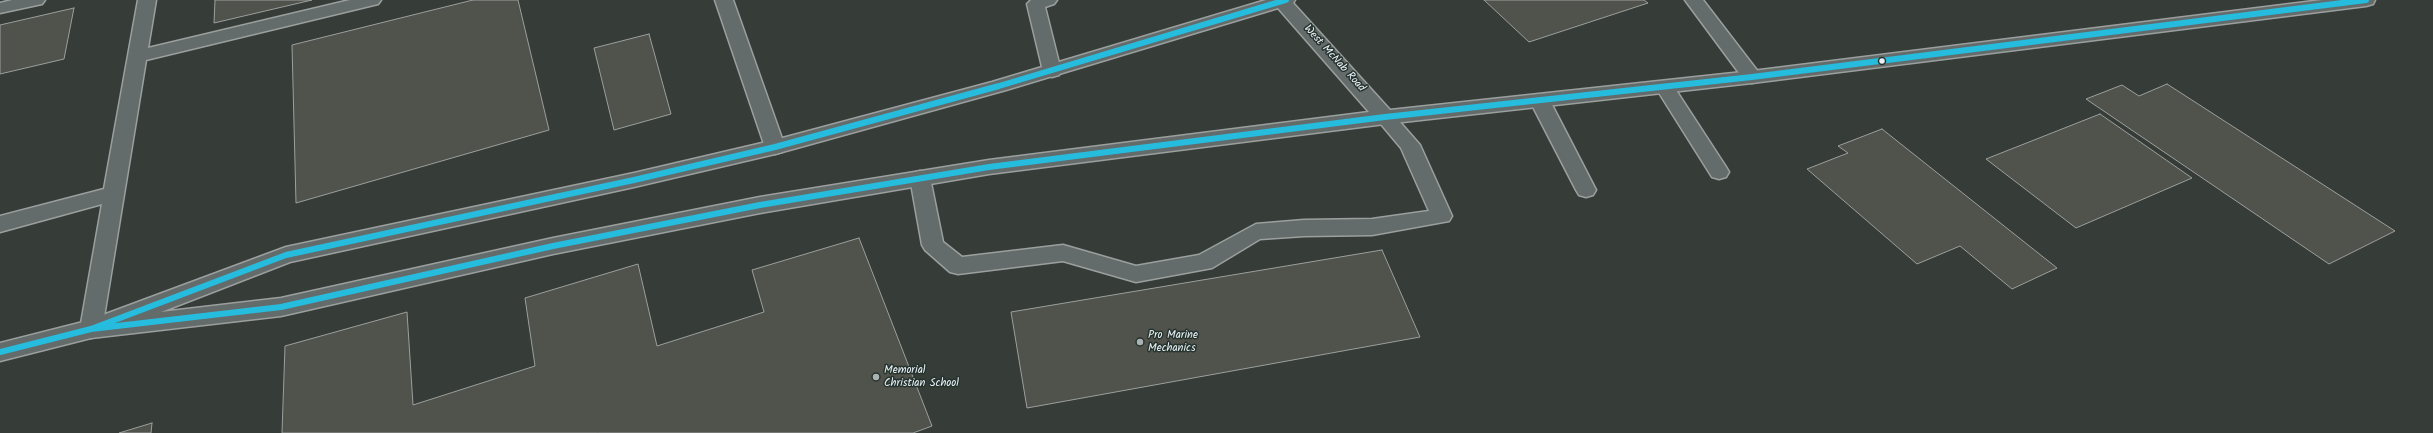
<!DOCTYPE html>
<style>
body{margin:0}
canvas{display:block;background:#363c37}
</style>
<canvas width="2433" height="433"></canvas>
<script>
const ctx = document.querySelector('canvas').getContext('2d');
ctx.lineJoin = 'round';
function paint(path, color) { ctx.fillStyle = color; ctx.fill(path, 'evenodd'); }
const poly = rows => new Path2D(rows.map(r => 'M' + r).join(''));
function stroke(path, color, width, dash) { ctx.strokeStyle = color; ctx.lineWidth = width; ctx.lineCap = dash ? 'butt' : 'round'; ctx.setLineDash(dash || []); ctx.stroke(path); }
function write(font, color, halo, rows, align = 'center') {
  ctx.font = font + ' Kalam,sans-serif'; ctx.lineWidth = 3; ctx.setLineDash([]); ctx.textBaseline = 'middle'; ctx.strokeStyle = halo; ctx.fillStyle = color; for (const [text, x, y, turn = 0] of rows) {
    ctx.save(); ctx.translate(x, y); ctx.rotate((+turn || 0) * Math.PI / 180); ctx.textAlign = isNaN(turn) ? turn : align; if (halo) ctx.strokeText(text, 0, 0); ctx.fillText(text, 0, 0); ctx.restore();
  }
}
const building = poly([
 [215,0,312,0,214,23,215,0],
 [473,0,518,0,549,130,296,203,292,45,473,0],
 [1484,0,1644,0,1648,3,1529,42,1484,0],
 [74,8,64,59,0,74,0,25,74,8],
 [649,34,671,114,614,130,594,48,649,34],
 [2167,84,2395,231,2329,264,2086,99,2122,85,2139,96,2167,84],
 [2100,114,2192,178,2076,228,1986,159,2100,114],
 [1882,129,2057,268,2012,289,1960,246,1917,264,1807,169,1848,153,1838,146,1882,129],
 [859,238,932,426,913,433,282,433,285,346,407,312,413,405,535,366,525,298,638,264,657,346,764,312,752,270,859,238],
 [1382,250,1420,337,1027,408,1011,312,1382,250],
 [152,423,151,433,119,433,152,423]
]);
const lane = poly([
 [12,0,45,0,42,4,0,13,0,3,12,0],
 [138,0,156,0,148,48,350,0,381,0,378,4,146,60,102,329,99,335,91,338,83,335,80,329,102,204,0,232,0,216,104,189,138,0],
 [715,0,733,0,785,147,782,152,775,154,768,152,765,147,715,0],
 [1031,0,1057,0,1054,4,1045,7,1061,71,1059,75,1052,77,1045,75,1043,71,1027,4,1031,0],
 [1685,0,1703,0,1759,73,1761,77,1759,81,1752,83,1745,81,1685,0],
 [1665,82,1672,84,1726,167,1729,172,1726,177,1719,179,1712,177,1656,88,1658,84,1665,82],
 [1540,95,1547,97,1550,101,1596,190,1593,195,1586,197,1579,195,1576,190,1530,101,1533,97,1540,95],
 [1385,111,1392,113,1420,145,1452,216,1449,221,1372,235,1304,236,1260,239,1212,268,1136,282,1063,261,958,274,950,272,925,250,922,245,910,178,913,173,920,171,927,173,930,178,943,242,962,257,1063,245,1136,266,1199,255,1256,224,1304,220,1372,219,1429,211,1401,148,1375,117,1378,113,1385,111]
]);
const secondary = poly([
 [1266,0,1295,0,1293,3,1390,110,1752,71,2322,0,2375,0,2373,4,2366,6,1752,83,1385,124,989,174,760,213,553,254,281,316,91,338,0,361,0,343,87,321,286,247,634,173,775,140,992,82,1266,0],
 [1278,8,1369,112,989,160,760,197,553,238,281,298,161,312,290,262,634,187,775,154,1006,90,1278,8]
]);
const bus1 = poly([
 [91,329,281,307,553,246,760,205,989,167,1385,117,1752,77,2366,0],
 [0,352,91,329,286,255,634,180,775,147,999,86,1286,0]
]);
const markers = [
 [1882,61,3.5,"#e8f1f8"],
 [1140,342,4,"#aab2b4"],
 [876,377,4,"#aab2b4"]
];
const streetNames = [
 ["West McNab Road",1334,59,48]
];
const poiNames = [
 ["Pro Marine",1148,336],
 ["Mechanics",1148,349],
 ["Memorial",884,371],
 ["Christian School",884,384]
];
paint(building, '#50524c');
stroke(building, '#9b9f9e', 1);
stroke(lane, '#9b9f9e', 3);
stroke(secondary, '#9b9f9e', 3);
paint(lane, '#646b6b');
paint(secondary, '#646b6b');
stroke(bus1, '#26bcdd', 6);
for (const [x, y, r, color] of markers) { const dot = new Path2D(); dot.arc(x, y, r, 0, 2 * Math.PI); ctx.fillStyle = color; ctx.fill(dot); stroke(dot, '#26332d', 1.5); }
write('11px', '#e8f1f8', '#26332d', streetNames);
write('11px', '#e8f1f8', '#26332d', poiNames, 'left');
</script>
